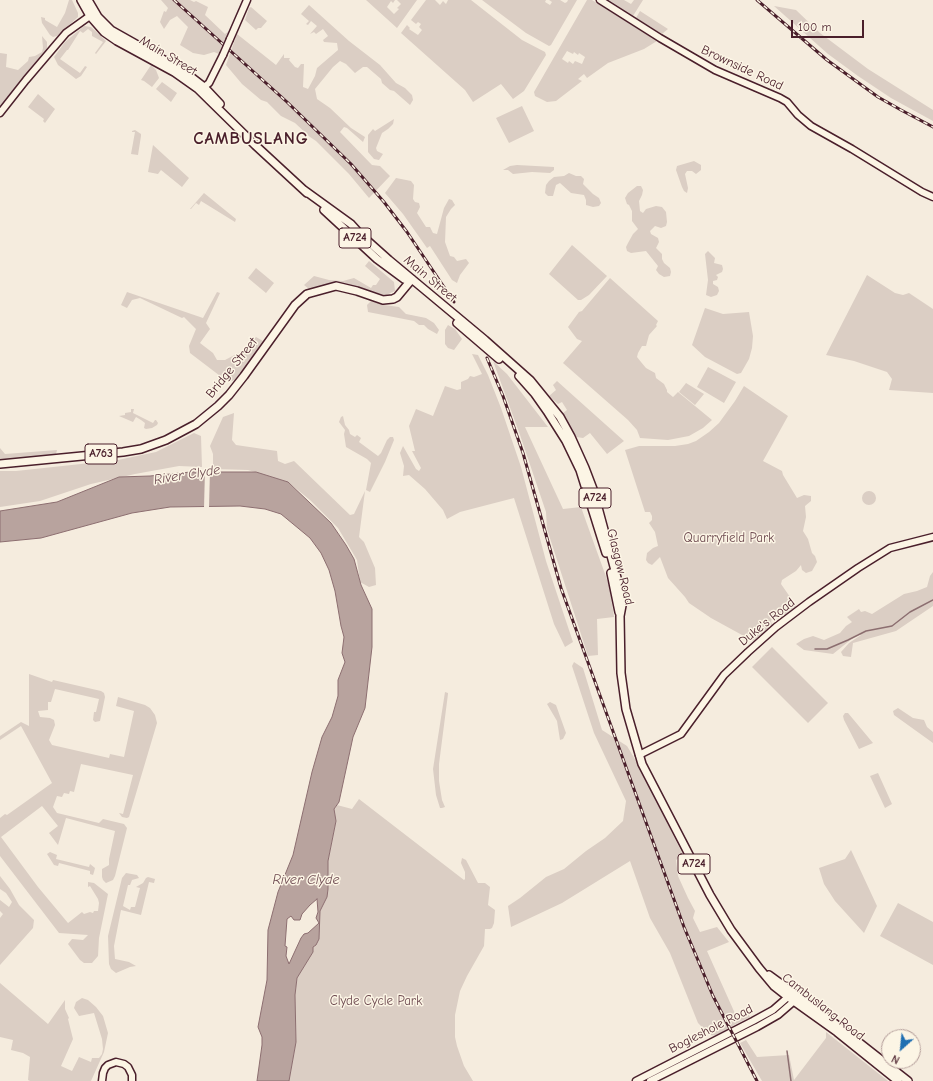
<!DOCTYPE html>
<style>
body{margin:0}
#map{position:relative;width:933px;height:1081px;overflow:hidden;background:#f5ecde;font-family:"Comic Neue",sans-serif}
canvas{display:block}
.north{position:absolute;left:881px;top:1029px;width:40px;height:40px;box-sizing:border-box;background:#fcf5e5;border:1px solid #b59f9b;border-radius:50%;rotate:207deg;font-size:11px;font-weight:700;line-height:16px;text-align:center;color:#4a1f2b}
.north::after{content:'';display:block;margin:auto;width:14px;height:18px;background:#1f6fb2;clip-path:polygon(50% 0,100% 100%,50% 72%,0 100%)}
.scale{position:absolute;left:791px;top:20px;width:73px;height:18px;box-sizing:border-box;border:2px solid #4a1f2b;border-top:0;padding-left:5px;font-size:12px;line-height:14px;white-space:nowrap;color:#4a1f2b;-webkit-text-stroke:3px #fcf5e5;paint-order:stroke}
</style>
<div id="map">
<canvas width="933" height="1081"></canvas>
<div class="north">N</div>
<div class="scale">100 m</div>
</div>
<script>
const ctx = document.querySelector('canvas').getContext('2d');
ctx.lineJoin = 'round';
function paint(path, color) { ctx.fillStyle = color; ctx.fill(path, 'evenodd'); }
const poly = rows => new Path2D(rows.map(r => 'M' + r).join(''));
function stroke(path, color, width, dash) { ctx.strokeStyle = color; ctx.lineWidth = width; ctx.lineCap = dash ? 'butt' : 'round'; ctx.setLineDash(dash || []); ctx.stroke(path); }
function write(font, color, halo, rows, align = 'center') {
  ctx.font = font + ' "Comic Neue",sans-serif'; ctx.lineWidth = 3; ctx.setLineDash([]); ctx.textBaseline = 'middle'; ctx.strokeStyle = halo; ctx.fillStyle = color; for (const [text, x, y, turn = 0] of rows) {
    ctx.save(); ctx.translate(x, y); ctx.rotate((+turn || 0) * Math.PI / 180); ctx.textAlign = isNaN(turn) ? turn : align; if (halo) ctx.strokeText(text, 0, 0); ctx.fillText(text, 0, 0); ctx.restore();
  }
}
const green = poly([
 [69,0,72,0,78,13,78,17,57,36,53,37,50,35,42,23,41,17,45,18,45,20,57,27,65,13],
 [161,0,190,0,194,2,196,1,208,7,205,15,225,34,229,31,231,33,222,45,219,54,214,52,204,55,193,53,180,45,188,27,177,16,170,20,164,29,160,22,164,11,166,12,168,8],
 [366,0,395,0,393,3,391,1,387,7,394,14,399,9,397,8,401,4,397,0,417,0,397,28],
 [426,0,435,0,440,5,443,1,446,4,448,0,471,0,522,40,545,52,546,55,524,91,513,99,501,84,473,102,465,90,401,33,407,25,410,28,409,29,418,35,422,30,419,27,421,24,418,22,416,24,411,20],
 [482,0,546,0,545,2,550,5,552,2,549,0,560,0,565,3,567,2,568,0,577,0,551,45,549,46,526,33],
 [587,0,592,0,657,41,644,49,608,63,587,78,584,74,578,79,582,81,556,101,547,102,535,96,534,92],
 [567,51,573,54,574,52,578,55,579,53,585,57,582,64,575,61,573,64,569,61,568,63,562,59],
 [609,0,624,0,631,4,634,0,643,0,633,16],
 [309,5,349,41,380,65,396,83,405,88,412,95,413,100,410,105,394,91,390,90,382,83,381,79,367,67,363,67,355,73,346,64,340,61,333,67,315,89,317,99,330,108,351,128,365,137,363,142,347,128,344,127,340,132,372,165,380,166,390,176,369,198,349,174,316,141,310,137,295,123,281,116,267,102,261,100,242,84,226,65,237,34,276,65,284,54,284,58,290,58,289,60,295,67,298,68,301,64,304,64,303,87,308,89,315,76,317,68,338,50,337,43,324,42,323,40,328,36,323,29,316,34,314,32,310,34,317,26,311,21,308,25,306,24,309,21,301,14],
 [774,6,796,10,820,33,868,69,933,110,933,121,891,98,858,76,828,54],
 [251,7,267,21,261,28,258,28,256,30,245,20,249,8],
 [640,11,668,29,662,34,636,18],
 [84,26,91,27,106,41,96,54,95,53,103,42,92,36,92,32,88,29,83,33,80,31,68,50,67,50,60,59,80,73,85,66,87,67,81,76,76,79,58,65,54,57,65,42],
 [42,36,47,42,47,48,0,106,0,53,7,54,6,67,18,70,28,61,29,57,35,56,42,52,43,48],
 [151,65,156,70,159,78,152,87,144,81,141,80],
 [162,82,177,93,171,102,156,89],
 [38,94,55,109,45,123,43,121,44,119,28,107],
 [522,106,534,131,509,143,496,118],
 [394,119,393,124,388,129,382,133,376,148,377,151,383,154,379,160,374,159,368,152,368,135,373,129,375,131],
 [135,130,141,134,141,136,138,155,131,154,135,132,132,132,132,131],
 [153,145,189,178,182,187,161,170,158,174,148,172],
 [694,161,701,165,701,170,696,174,692,171,687,171,685,174,688,188,687,193,684,191,682,187,676,170,677,166],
 [517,165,554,167,554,170,550,173,532,172,513,174,508,170,503,170,510,166],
 [569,173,576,176,581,176,584,179,583,184,593,194,599,198,601,203,599,206,593,207,586,205,586,200,584,195,571,193,560,183,556,185,553,196,548,196,545,193,546,185,549,181,554,177,564,176],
 [396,178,411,181,414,185,413,199,415,202,419,203,420,207,417,213,426,227,430,227,433,233,437,234,444,208,449,199,452,200,455,205,451,209,446,217,445,242,450,256,454,257,457,261,466,259,469,263,460,275,457,283,452,280,430,246,427,248,403,214,385,193],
 [637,186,641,186,643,190,642,195,639,201,640,211,643,213,646,209,656,206,662,207,666,212,667,222,666,226,661,228,655,226,650,231,651,234,658,238,659,242,656,248,662,254,662,259,664,263,670,268,671,272,670,276,664,277,659,274,656,270,658,266,646,251,631,253,627,251,626,247,628,243,633,234,638,229,632,221,632,211,629,205,627,204,625,198,628,193],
 [204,193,236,219,235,222,201,201,199,205,196,203,191,209,190,209],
 [572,245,607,276,589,295,581,300,578,300,549,274],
 [708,251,715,258,714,263,722,265,723,269,722,272,716,275,718,277,717,280,713,281,713,284,718,287,719,291,717,295,711,297,706,295,708,280,705,254],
 [369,261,394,282,395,291,386,295,342,284,330,284,309,289,304,285,314,276,329,280,343,281,354,278,371,288,373,285,376,285,380,279,365,266],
 [256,268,274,283,266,293,248,278],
 [867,275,895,293,903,295,909,293,933,309,933,393,889,390,892,379,887,372,854,361,826,355],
 [610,278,658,321,656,325,657,326,649,335,646,346,642,346,638,353,637,357,641,362,646,368,655,373,656,378,664,384,667,390,667,392,673,397,678,392,712,420,703,428,689,436,668,440,640,438,637,430,628,420,563,363,582,341,577,339,568,327,579,312,582,311],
 [127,292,203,318,217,292,220,293,206,323,210,329,200,343,213,353,217,360,225,360,244,350,256,337,263,341,236,380,228,382,190,353,189,346,196,329,184,317,182,318,140,298,132,300,127,308,121,305],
 [371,301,384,305,399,307,406,314,426,318,434,323,439,330,437,334,428,329,424,325,419,325,414,321,368,312,367,305],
 [705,308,723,314,749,312,753,336,752,348,749,359,741,373,737,374,705,357,692,345],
 [448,325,455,329,462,339,454,350,448,348,445,344,445,330],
 [472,354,478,355,488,375,501,408,521,467,546,561,573,642,565,647,554,624,514,498,460,512,447,519,443,510,425,489,409,475,403,476,404,466,400,453,403,446,416,469,419,471,421,468,412,451,415,451,409,426,416,409,433,416,445,386,457,390,461,389,461,382,468,379,470,376,474,377,482,374],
 [493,361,507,374,548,427,525,427,563,509,581,507,587,524,609,585,614,617,597,619,598,655,588,656,547,529,546,512,520,435],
 [708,367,736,382,724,403,697,387],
 [557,381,567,390,624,441,607,454,590,433,583,438,576,437,563,413,567,410,562,402,558,404,549,396,556,390,553,385],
 [686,383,704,394,695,405,679,392],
 [744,386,788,416,763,461,782,471,783,475,797,498,804,495,811,496,811,501,805,506,806,517,803,531,808,539,812,553,815,556,817,562,812,571,806,573,802,570,801,565,796,571,782,580,781,584,797,607,781,619,777,616,773,618,771,621,772,625,753,641,711,618,689,603,685,597,668,578,660,557,652,565,648,563,646,560,647,553,653,548,658,546,655,532,649,523,652,520,652,516,650,512,645,512,625,450,639,446,675,446,688,444,696,441,709,432,719,423,735,401],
 [131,409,134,409,133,413,153,423,155,420,156,420,158,423,157,425,152,428,146,429,144,428,145,423,141,420,136,417,133,422,119,416,125,415,125,413,131,412],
 [234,413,232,440,236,445,277,451,278,461,285,464,294,461,350,515,354,514,365,491,359,537,364,542,375,568,376,585,369,587,360,582,357,560,338,528,310,500,288,482,248,470,213,469,213,454,210,446,223,417],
 [343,416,345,425,349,430,350,434,355,437,357,435,361,438,359,442,378,456,381,453,387,440,390,437,393,437,394,440,385,462,370,492,366,490,371,463,367,459,346,447,344,434,345,430,339,422,341,417],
 [194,433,201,436,202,467,179,466,135,474,91,484,40,501,0,507,0,471,16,471,118,460,156,452],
 [0,448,5,454,57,450,56,454,51,456,0,461],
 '862 498a7 7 0 1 1 14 0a7 7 0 1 1-14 0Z',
 [933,572,933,606,896,631,853,643,851,657,843,656,841,652,849,643,861,635,858,634,833,654,804,650,796,644,804,639,813,636,824,640,840,633,846,626,852,622,847,617,859,609,861,612,865,611,872,614,904,594,917,591,927,587,930,576],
 [772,647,828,703,808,723,752,667],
 [574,662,583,668,602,730,627,746,639,766,683,855,676,860,678,876,688,898,695,911,693,918,700,932,717,927,729,942,707,951,737,1018,748,1014,750,1017,734,1025,719,1036,710,1035,698,1023,670,953,650,918,630,861,562,903,511,927,508,906,520,898,546,877,564,869,586,851,605,838,623,821,626,801,594,733,572,666],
 [29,674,52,682,53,680,101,691,104,693,105,697,100,721,95,722,93,720,94,712,96,712,99,699,55,689,51,702,48,702,48,710,38,711,40,717,50,718,54,720,55,725,49,740,52,745,109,758,110,754,124,757,134,711,116,706,118,697,145,705,150,708,155,715,157,723,129,817,127,818,122,817,119,813,123,814,133,775,81,764,74,792,70,791,69,794,64,793,62,797,57,796,53,807,57,813,99,823,103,819,124,824,127,828,115,876,113,880,106,883,103,880,102,877,102,869,109,865,109,859,115,831,66,818,58,845,49,833,58,826,42,806,1,837,38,887,68,923,82,912,84,914,90,912,93,913,94,911,98,911,99,903,98,899,90,886,88,887,88,882,94,883,108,894,99,938,98,956,92,963,84,963,80,960,68,944,72,939,83,940,88,935,59,933,0,856,0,818,5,814,7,815,52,783,21,726,0,740,0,736,21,722,29,726],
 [445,692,448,693,448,694,439,764,439,781,442,800,445,807,442,808,440,808,436,795,433,769],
 [550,702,556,705,566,733,563,739,560,740,557,721,547,704],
 [898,708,913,718,924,720,927,727,933,732,933,743,894,715,893,711],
 [845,713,848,713,873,743,859,749,844,720,843,716],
 [878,773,892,804,885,808,870,776],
 [359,799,464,880,465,879,465,872,461,863,462,858,466,860,478,883,485,883,490,887,488,905,495,910,494,923,492,928,490,929,485,929,484,946,467,976,460,991,455,1015,455,1037,457,1046,464,1066,473,1081,289,1081,296,1042,295,995,297,978,313,952,313,947,316,945,319,939,320,911,327,897,328,889,328,861,336,821,334,809,337,805,352,809],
 [851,850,877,906,864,933,835,901,824,884,819,868,845,859],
 [50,852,57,855,56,859,89,867,90,864,95,868,94,872,93,875,90,874,90,871,59,863,58,866,54,865,47,854],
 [126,873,137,875,139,878,132,880,130,885,128,885,123,906,130,910,131,907,135,907,140,888,136,887,143,883,146,878,148,877,155,879,154,883,149,882,141,915,121,910,114,946,115,959,129,962,136,966,130,967,116,973,111,969,109,964,108,936,122,878],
 [0,876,10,889,19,905,34,920,33,928,0,965,0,918,3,914,0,911,0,900,9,907,12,902,6,893,0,889],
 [898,903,933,922,933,965,880,936],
 [0,983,48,1024,65,1000,65,1009,69,1018,68,1019,73,1039,61,1066,72,1071,79,1057,91,1062,92,1058,99,1058,102,1054,103,1049,102,1039,94,1013,79,1016,74,1008,76,1002,82,998,88,1000,96,1007,103,1016,108,1033,104,1052,91,1081,30,1081,28,1080,30,1057,23,1053,11,1050,13,1040,0,1037],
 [826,1032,888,1081,762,1081,740,1043,746,1040,757,1057,789,1055,794,1080,826,1038]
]);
const water = poly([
 [191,472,256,472,288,482,331,523,346,545,354,559,361,585,372,609,372,647,365,708,353,737,339,802,334,809,336,821,328,861,328,889,327,897,320,911,319,939,316,945,313,947,313,952,297,978,295,995,296,1042,289,1081,257,1081,262,1045,262,1037,258,1027,267,980,268,930,278,892,293,855,312,772,322,737,332,717,338,696,338,680,345,662,342,653,344,637,341,626,335,591,329,570,321,553,310,538,281,514,265,509,240,506,170,507,132,513,41,538,0,542,0,511,57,502,119,477,150,476,191,472],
 [317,899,318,912,316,918,319,923,308,933,304,934,301,938,289,964,286,956,287,947,285,946,287,919,291,916,294,920,300,920,302,914,310,905,317,899]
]);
const pier = poly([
 [205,470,210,470,209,508,204,508]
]);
const stream = poly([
 [815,649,827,649,848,640,866,631,892,626,910,612,933,600],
 [787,1051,791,1081]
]);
const secondary = poly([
 [600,0,660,38,715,70,780,98,787,102,798,115,811,126,852,149,922,192,933,197],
 [230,39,247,0],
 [200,88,204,87,209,83,223,55],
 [0,113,26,80,66,33,94,13],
 [639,755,681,734,724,675,748,652,776,627,809,602,858,568,890,548,933,537],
 [102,1081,103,1073,105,1068,108,1065,116,1062,124,1064,128,1067,132,1075,132,1081],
 [636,1081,753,1021,773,1010,788,997],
 [650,1081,757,1027,778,1015,793,1002]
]);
const primary = poly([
 [81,0,90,16,104,32,117,41,174,72,198,89,255,145,307,193],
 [88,0,98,17,111,30,182,70,204,87,220,104],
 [304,190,351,224,361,235,389,260,485,340,530,380,560,417,571,437,585,468,593,489,623,600,620,616,621,673,626,709,642,764,710,895,731,930,759,968,774,986,788,997,837,1032,898,1081],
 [324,210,377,259,404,279],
 [457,323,499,359],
 [519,376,535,394,547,411,566,441,580,470,606,553],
 [0,464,123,452,141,449,166,440,196,424,218,406,229,395,244,376,295,305,307,294,336,286,357,291,383,300,393,299,397,297,412,279],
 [611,573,619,612],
 [769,975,824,1015,908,1081]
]);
const rail = poly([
 [174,0,287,102,351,164,384,202,407,232,454,302],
 [757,0,827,60,878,97,901,110,933,127],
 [487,358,503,396,523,453,561,588,684,927,713,996,757,1081]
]);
const secondaryBridge = poly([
 [223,55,230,39]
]);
const shields = [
 [355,238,32],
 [101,454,32],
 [595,498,32],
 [694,864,32]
];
const shieldNames = [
 ["A724",355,238],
 ["A763",101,454],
 ["A724",595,498],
 ["A724",694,864]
];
const streetNames = [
 ["Main Street",168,56,31],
 ["Brownside Road",742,68,25],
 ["Main Street",430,279,40],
 ["Bridge Street",232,368,-51],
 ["Glasgow Road",620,567,76],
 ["Duke's Road",767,622,-39],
 ["Cambuslang Road",823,1007,38],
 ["Bogleshole Road",711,1029,-27]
];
const parkNames = [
 ["Quarryfield Park",729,538],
 ["Clyde Cycle Park",376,1001]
];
const waterNames = [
 ["River Clyde",187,475,-9],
 ["River Clyde",306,880]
];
const districtNames = [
 ["CAMBUSLANG",251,139]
];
paint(green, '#dbcec4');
paint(water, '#b8a39e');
stroke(water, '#8c6e70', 1);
paint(pier, '#f5ecde');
stroke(stream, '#8c6e70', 1.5);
stroke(secondary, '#4a1f2b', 9);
stroke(primary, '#4a1f2b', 10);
stroke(secondary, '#fcf5e5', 6);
stroke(primary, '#fcf5e5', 7);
stroke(rail, '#4a1f2b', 3);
stroke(rail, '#fcf5e5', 1.5, [4.5]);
stroke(secondaryBridge, '#4a1f2b', 9, []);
stroke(secondaryBridge, '#fcf5e5', 6);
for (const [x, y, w] of shields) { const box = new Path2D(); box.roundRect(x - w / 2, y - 10, w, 20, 3); ctx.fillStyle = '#fcf5e5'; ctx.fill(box); stroke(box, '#4a1f2b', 1); }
write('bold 12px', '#4a1f2b', null, shieldNames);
write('13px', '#4a1f2b', '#fcf5e5', streetNames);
write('13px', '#6e4b51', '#fcf5e5', parkNames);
write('italic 14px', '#704d53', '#fcf5e5', waterNames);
ctx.letterSpacing = '1px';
write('bold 17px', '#4a1f2b', '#fcf5e5', districtNames);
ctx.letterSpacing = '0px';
</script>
